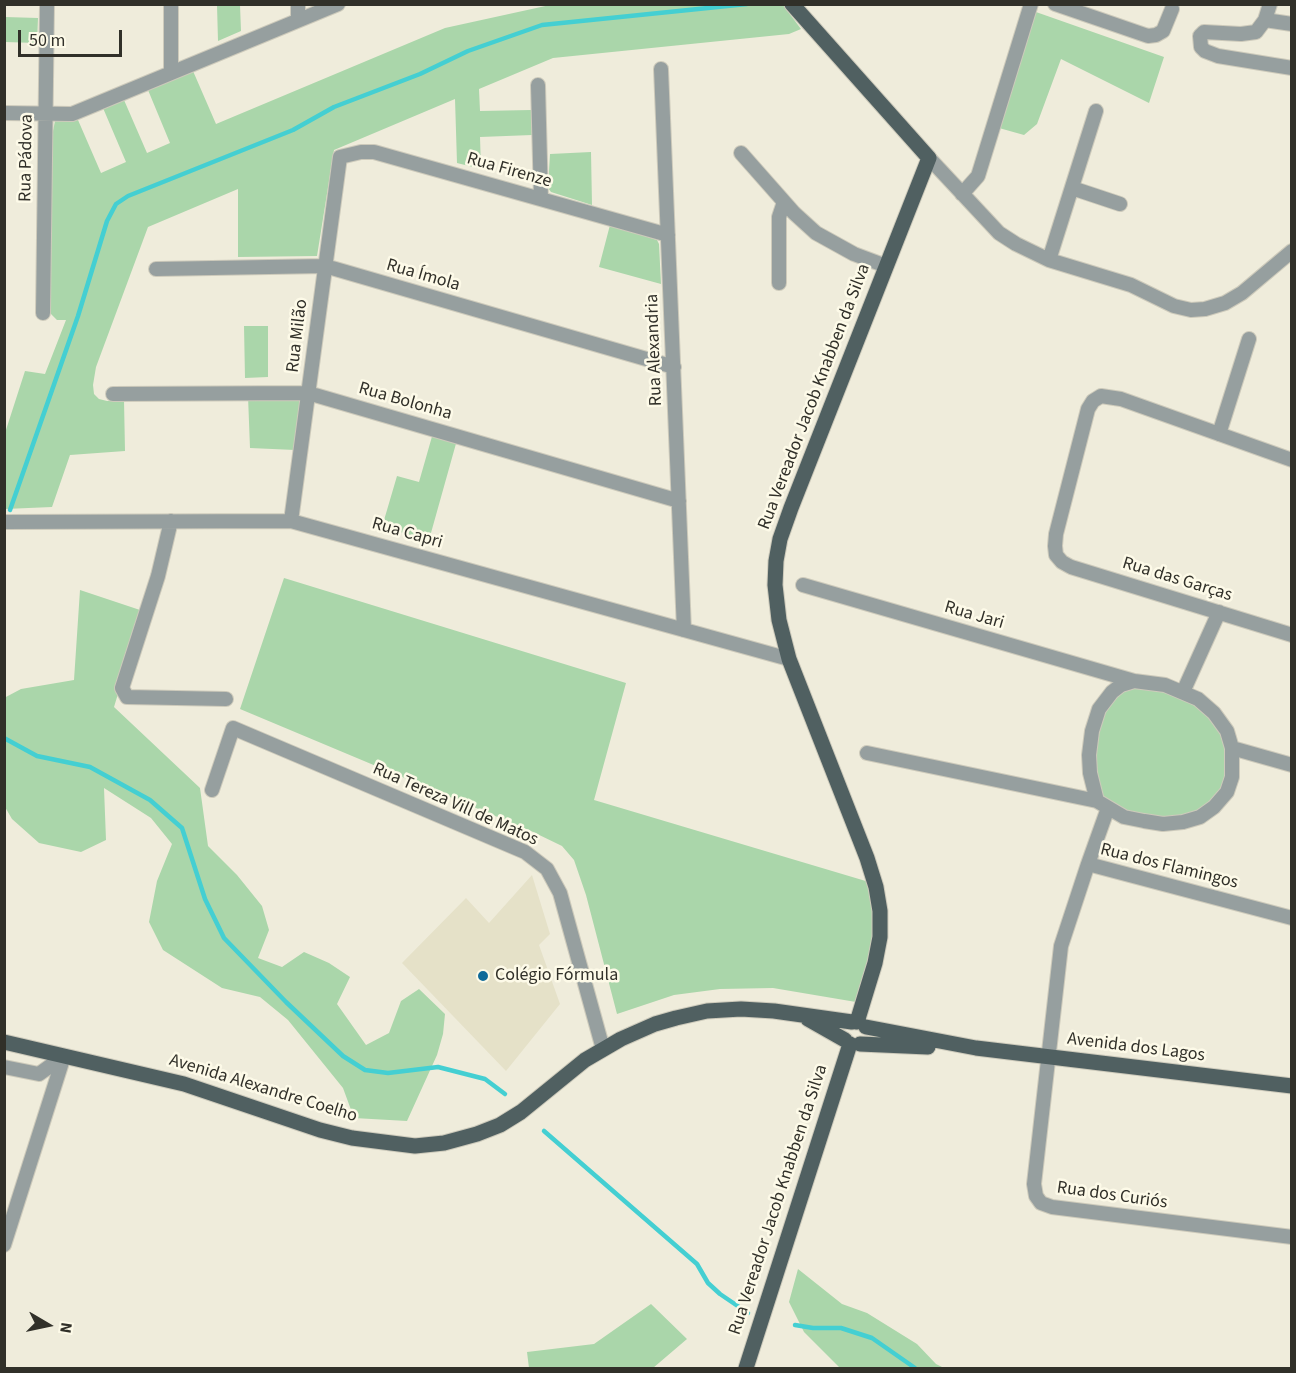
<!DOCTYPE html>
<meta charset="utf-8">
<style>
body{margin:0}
#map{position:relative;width:1296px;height:1373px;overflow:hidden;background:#efecdb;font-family:"Source Sans 3",sans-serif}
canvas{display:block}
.frame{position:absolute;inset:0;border:6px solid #313029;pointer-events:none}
.north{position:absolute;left:18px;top:1295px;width:60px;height:60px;-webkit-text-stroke:4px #fdfae8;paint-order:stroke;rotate:99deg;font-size:16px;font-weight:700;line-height:24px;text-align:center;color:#313029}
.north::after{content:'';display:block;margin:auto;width:21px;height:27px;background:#313029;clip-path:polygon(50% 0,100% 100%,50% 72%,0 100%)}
.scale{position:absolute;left:18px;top:30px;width:104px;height:27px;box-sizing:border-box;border:3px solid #313029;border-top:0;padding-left:8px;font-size:18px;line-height:21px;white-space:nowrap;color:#313029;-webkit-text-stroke:4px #fdfae8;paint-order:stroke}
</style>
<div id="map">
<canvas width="1296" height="1373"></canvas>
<div class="frame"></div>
<div class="north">N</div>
<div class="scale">50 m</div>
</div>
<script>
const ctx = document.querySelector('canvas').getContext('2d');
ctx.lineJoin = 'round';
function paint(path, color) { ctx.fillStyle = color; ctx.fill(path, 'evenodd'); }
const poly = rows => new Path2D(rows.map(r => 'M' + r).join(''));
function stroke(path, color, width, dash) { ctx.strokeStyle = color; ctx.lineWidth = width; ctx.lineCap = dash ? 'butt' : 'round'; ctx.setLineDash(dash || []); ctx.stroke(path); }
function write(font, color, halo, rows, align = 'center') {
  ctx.font = font + ' "Source Sans 3",sans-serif'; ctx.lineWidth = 5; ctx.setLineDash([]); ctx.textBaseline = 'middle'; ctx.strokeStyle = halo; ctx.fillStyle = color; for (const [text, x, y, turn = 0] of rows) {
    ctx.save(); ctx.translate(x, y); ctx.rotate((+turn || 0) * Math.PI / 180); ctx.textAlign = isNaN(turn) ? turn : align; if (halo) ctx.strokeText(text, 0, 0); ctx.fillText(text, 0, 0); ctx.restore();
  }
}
const built = poly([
 [532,875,550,934,539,945,560,1004,506,1071,402,963,466,898,489,923]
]);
const green = poly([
 [217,5,240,5,241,31,218,41],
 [550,5,783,5,801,29,789,34,553,58,479,89,480,111,531,110,532,135,480,137,481,169,457,163,455,99,334,150,317,256,238,257,238,189,148,227,96,367,93,385,94,394,99,399,107,401,124,400,125,451,70,455,52,507,5,509,5,433,25,371,45,374,66,320,57,320,51,314,49,308,52,136,55,121,78,120,101,173,126,162,103,108,124,100,147,153,170,143,148,90,193,71,216,124,445,28],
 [1036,12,1164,57,1149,103,1061,59,1037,124,1024,135,999,128],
 [5,17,38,18,37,43,5,42],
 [591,152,592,205,551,192,548,188,550,154],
 [610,225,657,240,659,244,661,284,599,267],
 [244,326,268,326,268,377,245,378],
 [248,396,302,398,295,450,250,448],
 [433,433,457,440,429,540,382,527,397,476,419,482],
 [284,578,626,683,594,800,869,882,875,912,870,961,856,1002,773,988,720,989,674,995,617,1014,586,895,574,860,562,846,531,831,240,709],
 [80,590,143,611,114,707,200,788,208,846,237,875,262,906,269,930,258,958,282,967,304,952,329,963,350,977,337,1004,366,1045,389,1033,401,1001,419,989,445,1014,443,1034,437,1055,407,1121,354,1118,343,1088,288,1020,260,997,222,988,163,950,149,922,157,881,172,844,151,818,104,788,106,840,81,852,39,843,12,819,5,807,4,698,21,689,74,680],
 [1135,686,1163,690,1195,704,1210,717,1222,733,1227,749,1227,776,1222,790,1211,803,1198,812,1182,817,1163,818,1126,812,1102,798,1095,772,1094,755,1097,732,1104,711,1115,696,1123,690],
 [798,1269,842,1304,867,1313,917,1344,936,1364,944,1368,840,1368,804,1332,789,1302],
 [651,1304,687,1339,653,1368,529,1368,527,1352,594,1344]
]);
const stream = poly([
 [10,510,78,316,107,221,116,204,128,196,293,130,334,107,420,74,468,51,542,25,747,4],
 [4,738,37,756,90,767,150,800,182,828,205,899,224,938,286,1002,343,1056,365,1070,388,1073,438,1067,485,1079,505,1094],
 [544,1131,697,1264,708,1283,720,1294,748,1313],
 [795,1325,813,1328,841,1328,872,1338,915,1368]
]);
const minor = poly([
 [1055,4,1148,36,1156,35,1163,31,1172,9],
 [1270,4,1265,20,1256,32,1241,34,1204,32,1200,36,1201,47,1205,51,1218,56,1292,68],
 [298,20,298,4],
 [1265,20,1292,24],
 [661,69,684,630],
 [171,73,171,4],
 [538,85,541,199],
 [4,113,72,114,338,4],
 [741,153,794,213,816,233,854,254,886,266],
 [929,158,999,233,1016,244,1049,260,1131,285,1174,306,1191,310,1205,309,1225,303,1242,293,1292,251],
 [1072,188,1120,204],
 [962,194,978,176,1031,4],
 [1049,260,1096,111],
 [156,269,325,266,674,367],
 [779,283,779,217,784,202],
 [43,313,47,4],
 [113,394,308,393,679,501],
 [1219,434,1249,339],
 [1292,460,1121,399,1101,396,1093,401,1088,409,1056,534,1055,546,1056,555,1062,562,1071,567,1292,635],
 [171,521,158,576,122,688,127,697,226,699],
 [291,521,340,157,361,152,374,152,668,235],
 [4,522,291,521,789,659],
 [803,585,1134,681],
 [1134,681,1165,685,1198,699,1214,713,1227,731,1232,748,1232,777,1227,792,1214,807,1200,817,1183,822,1163,824,1144,821,1124,817,1097,801,1090,773,1089,755,1092,731,1099,709,1112,692,1121,685,1134,681],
 [1183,692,1219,612],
 [1232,748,1292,765],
 [867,753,1097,801],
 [212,790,233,728,525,852,547,869,560,893,603,1049],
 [1088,864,1108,808],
 [1292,918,1088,864,1061,946,1034,1184,1036,1196,1041,1203,1052,1207,1292,1237],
 [4,1067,39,1074,64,1056],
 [4,1245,64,1056]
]);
const major = poly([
 [792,4,929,158,791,508,780,539,776,561,775,585,779,620,789,659,867,858,876,887,880,911,880,937,875,963,857,1022],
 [808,1019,845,1040],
 [866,1027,976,1048,1292,1086],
 [4,1042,184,1084,320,1130,352,1138,415,1146,444,1143,477,1134,500,1125,521,1112,585,1060,621,1039,655,1024,676,1018,707,1011,741,1009,774,1011,852,1022],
 [860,1044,928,1047],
 [746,1368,850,1044]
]);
const markers = [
 [483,976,6,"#0f6a99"]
];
const streetNames = [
 ["Rua Pádova",27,158,-89],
 ["Rua Firenze",509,171,16],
 ["Rua Ímola",423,276,16],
 ["Rua Milão",298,336,-83],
 ["Rua Alexandria",655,350,-92],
 ["Rua Vereador Jacob Knabben da Silva",815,397,-69],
 ["Rua Bolonha",405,402,16],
 ["Rua Capri",407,534,16],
 ["Rua das Garças",1177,580,17],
 ["Rua Jari",974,616,16],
 ["Rua Tereza Vill de Matos",455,805,24],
 ["Rua dos Flamingos",1169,867,14],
 ["Avenida dos Lagos",1136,1048,7],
 ["Avenida Alexandre Coelho",263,1089,17],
 ["Rua dos Curiós",1112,1196,8],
 ["Rua Vereador Jacob Knabben da Silva",779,1200,-72]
];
const poiNames = [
 ["Colégio Fórmula",495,976]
];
paint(built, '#e5e1c8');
paint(green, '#aad6aa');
stroke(stream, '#44cfd2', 4.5);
stroke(minor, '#cdcabb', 16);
stroke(major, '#cdcabb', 17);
stroke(minor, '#969f9f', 14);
stroke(major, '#506061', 15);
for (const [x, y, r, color] of markers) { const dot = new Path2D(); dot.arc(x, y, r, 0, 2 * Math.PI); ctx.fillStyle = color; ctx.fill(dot); stroke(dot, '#fdfae8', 2); }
write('18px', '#313029', '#fdfae8', streetNames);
write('18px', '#313029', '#fdfae8', poiNames, 'left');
</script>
